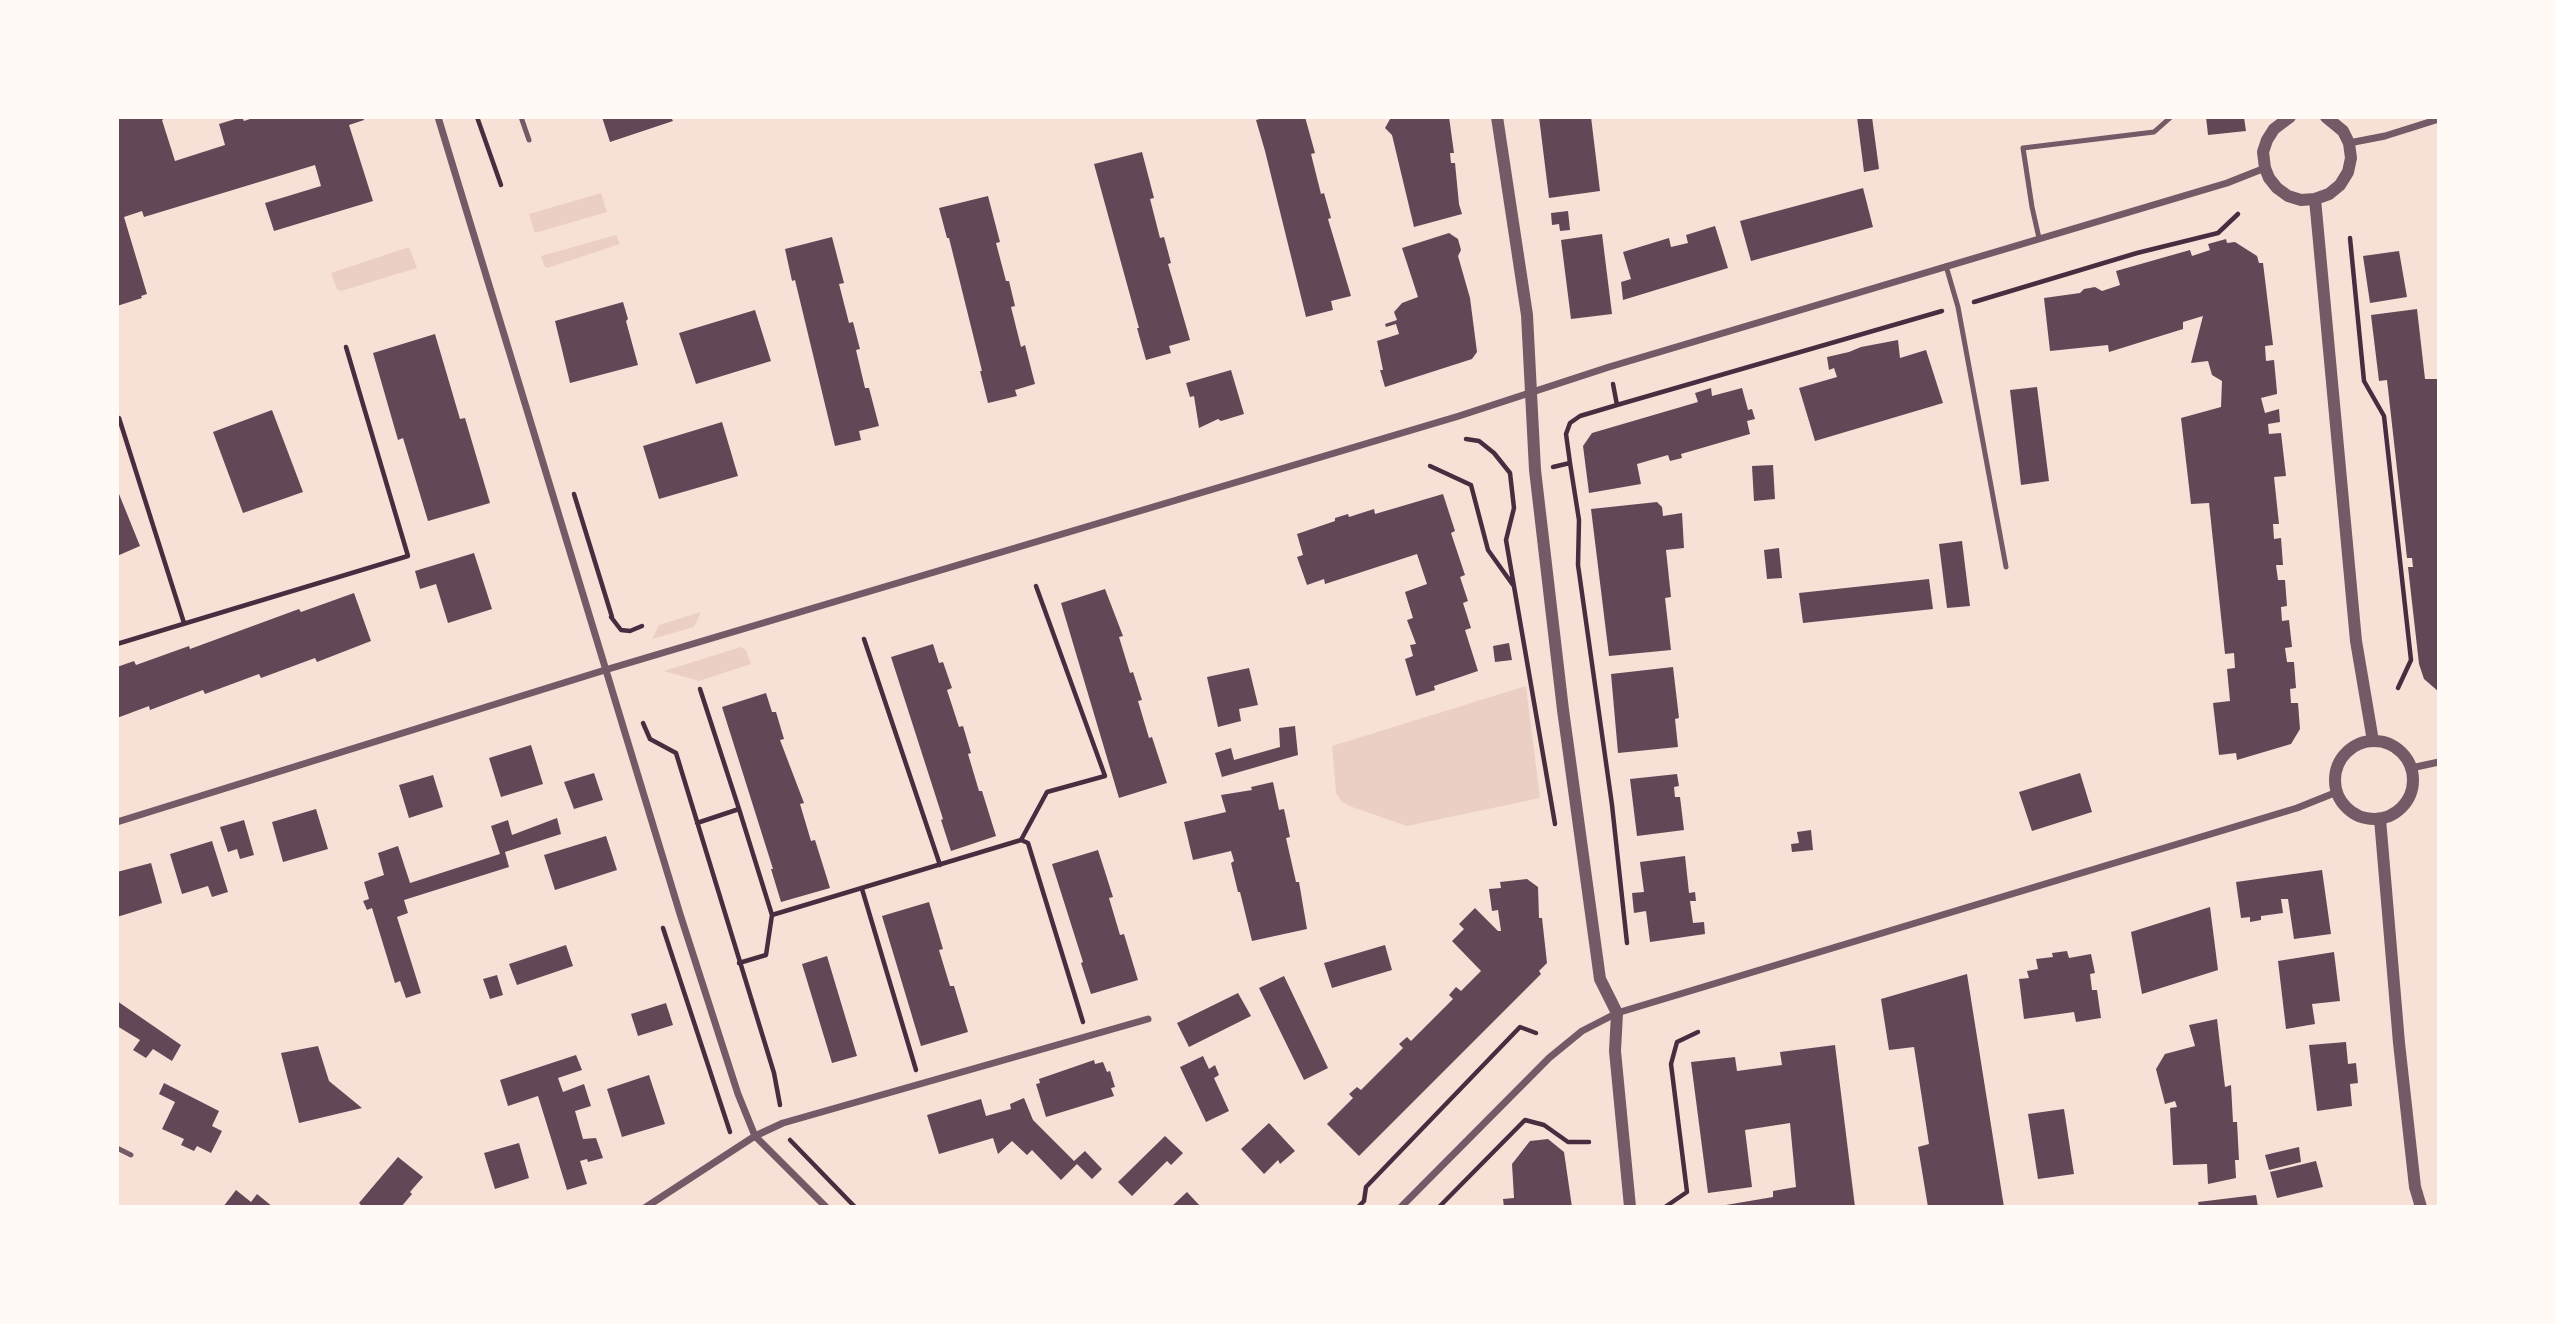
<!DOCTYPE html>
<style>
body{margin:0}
#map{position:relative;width:2556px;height:1324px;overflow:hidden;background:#f7e1d7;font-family:"Sofia Sans Condensed",sans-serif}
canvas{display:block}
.frame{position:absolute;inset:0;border:119px solid #fffaf5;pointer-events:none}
</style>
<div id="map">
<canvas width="2556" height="1324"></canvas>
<div class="frame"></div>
</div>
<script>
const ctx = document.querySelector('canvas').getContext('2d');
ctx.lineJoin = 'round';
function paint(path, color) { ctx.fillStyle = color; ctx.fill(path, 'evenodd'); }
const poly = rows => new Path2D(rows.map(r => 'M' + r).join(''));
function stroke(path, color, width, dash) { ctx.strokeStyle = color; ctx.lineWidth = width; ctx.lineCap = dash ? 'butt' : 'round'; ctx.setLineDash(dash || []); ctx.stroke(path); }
const green = poly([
 [601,193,607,212,535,233,529,214],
 [616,235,620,244,547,268,544,265,541,256],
 [409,247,417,268,341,291,337,289,331,273],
 [701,612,694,627,652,639,659,625],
 [741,647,746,650,751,664,699,681,664,671],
 [1526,686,1540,798,1407,826,1352,807,1342,802,1336,793,1332,746]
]);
const building = poly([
 [117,117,167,117,162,120,175,161,225,145,219,124,242,117,244,121,256,117,363,117,364,120,349,125,373,201,274,231,265,203,321,186,315,165,144,217,142,211,124,217,147,294,141,296,142,298,117,306],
 [602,117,671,117,673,121,610,142],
 [1267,117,1305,117,1315,153,1311,154,1321,194,1324,193,1331,218,1328,219,1351,296,1331,301,1333,310,1306,317,1265,151,1256,120],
 [1400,117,1449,117,1454,153,1450,153,1451,163,1455,163,1459,204,1462,214,1414,227,1392,135,1385,128,1390,119],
 [1539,117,1591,117,1600,191,1549,198],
 [1857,117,1872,117,1879,169,1864,172],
 [2206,117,2244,117,2246,131,2208,135],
 [1142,152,1154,198,1150,199,1160,238,1164,237,1171,263,1168,264,1190,340,1169,346,1171,353,1146,360,1137,328,1139,328,1094,164],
 [1863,188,1873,227,1751,261,1740,221],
 [988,196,1000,242,996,243,1006,281,1009,281,1015,306,1011,307,1021,347,1025,345,1035,384,1015,390,1017,396,988,403,980,371,982,371,949,238,947,238,939,208],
 [1568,211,1570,230,1560,231,1559,224,1552,225,1551,213],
 [1715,226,1728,268,1623,300,1621,282,1631,279,1623,252,1669,238,1671,247,1688,243,1686,235],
 [1449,233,1458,239,1461,250,1458,256,1470,298,1477,352,1472,359,1385,387,1380,370,1383,370,1377,341,1399,334,1396,324,1386,327,1385,324,1397,320,1394,312,1402,303,1418,297,1402,248],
 [1602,234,1612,314,1571,319,1561,240],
 [832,237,844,283,839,284,849,323,853,322,860,349,856,350,865,388,869,388,879,426,859,431,861,440,835,446,795,280,792,281,785,249],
 [2226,239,2227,243,2235,242,2257,256,2259,263,2263,263,2273,345,2265,346,2266,361,2274,360,2277,392,2277,394,2261,398,2265,413,2279,409,2280,422,2268,424,2269,434,2281,433,2286,476,2274,477,2279,524,2273,524,2274,539,2281,538,2283,565,2276,565,2278,580,2285,580,2287,606,2281,607,2282,621,2289,620,2292,647,2285,648,2287,662,2294,662,2296,688,2290,689,2291,703,2298,703,2300,729,2291,744,2237,760,2236,753,2219,755,2213,703,2230,701,2227,669,2235,668,2234,653,2225,654,2209,503,2191,504,2181,418,2221,407,2222,381,2212,375,2208,361,2191,363,2203,316,2183,322,2183,329,2109,352,2108,345,2050,351,2044,298,2080,293,2084,289,2095,287,2102,291,2120,285,2116,271,2190,250,2192,256,2210,250,2208,244],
 [2399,251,2407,297,2370,303,2363,256],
 [623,302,628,319,626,321,638,365,570,383,555,321],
 [2417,309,2425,379,2439,379,2439,692,2424,679,2419,664,2408,567,2413,567,2412,558,2407,558,2387,380,2379,381,2371,315],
 [755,310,771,361,696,384,679,333],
 [435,334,460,419,465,418,490,503,428,521,403,438,398,440,373,353],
 [1898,340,1900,358,1926,350,1943,403,1815,441,1799,388,1837,377,1834,368,1829,370,1827,357,1849,352,1861,347],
 [1231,370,1244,414,1221,421,1218,419,1199,428,1194,396,1190,397,1186,383],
 [2037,387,2049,481,2021,485,2010,390],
 [1711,388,1712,396,1742,388,1748,410,1752,409,1755,419,1747,421,1750,434,1681,454,1682,458,1670,461,1668,455,1637,464,1641,484,1589,493,1583,446,1592,433,1698,402,1695,393],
 [272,410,303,492,243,513,213,432],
 [722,422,738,476,659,499,643,446],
 [1773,465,1775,499,1754,501,1752,466],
 [117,489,140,546,117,556],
 [1443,494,1455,531,1451,533,1465,575,1460,577,1468,601,1463,603,1471,628,1465,630,1478,671,1434,686,1435,690,1416,696,1405,659,1413,656,1410,645,1416,644,1407,620,1413,618,1405,592,1427,584,1417,554,1325,584,1324,579,1307,585,1297,557,1303,555,1297,534,1335,521,1335,518,1348,514,1349,517,1374,509,1375,514],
 [1657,502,1662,507,1663,516,1682,513,1684,548,1666,550,1671,597,1665,598,1671,650,1609,656,1591,509],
 [1962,541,1970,606,1947,608,1939,544],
 [1779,548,1782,578,1767,579,1764,550],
 [474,553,492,609,448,623,436,584,420,589,415,571],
 [1929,579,1933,609,1803,623,1799,593],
 [1105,589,1123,636,1119,637,1130,673,1133,672,1142,700,1138,701,1149,738,1152,737,1167,783,1119,798,1061,603],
 [354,593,371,641,317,662,315,658,261,678,259,674,205,694,203,690,150,710,149,706,117,718,117,667,134,661,136,665,189,646,190,649,299,609,301,612],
 [1509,643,1512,660,1495,662,1493,646],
 [933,644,939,663,943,662,952,688,947,690,959,727,963,726,971,753,968,754,979,791,982,791,996,836,951,851,941,820,943,819,891,657],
 [1673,667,1679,718,1675,719,1678,747,1618,753,1611,674],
 [1249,668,1258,705,1239,709,1241,721,1218,727,1207,677],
 [766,693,772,712,776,712,784,739,780,740,804,803,800,804,811,841,815,840,830,888,781,902,771,869,773,869,722,707],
 [1295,726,1298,755,1222,777,1215,753,1231,748,1234,760,1280,747,1279,728],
 [531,745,543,784,501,797,489,758],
 [594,773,603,800,574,809,564,782],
 [2080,773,2092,812,2032,831,2019,792],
 [1677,774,1679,786,1674,787,1675,797,1680,797,1684,830,1637,836,1630,779],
 [433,775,443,807,409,818,399,785],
 [1273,782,1279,810,1284,809,1290,837,1286,838,1296,882,1299,882,1307,929,1252,941,1240,892,1238,892,1231,863,1234,861,1231,851,1193,860,1184,822,1226,812,1221,795,1252,790,1251,787],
 [316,809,328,849,283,862,272,822],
 [557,818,561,834,505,852,509,867,404,900,408,913,397,917,421,993,406,998,400,981,395,983,372,908,367,910,363,901,369,899,364,882,384,875,378,853,398,846,410,883,500,854,491,826,508,820,512,835],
 [244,820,254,855,240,859,237,849,228,852,220,827],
 [1811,830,1813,850,1792,852,1791,844,1799,843,1797,832],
 [606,836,617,870,555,890,544,855],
 [212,841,228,892,212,897,208,886,182,894,170,854],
 [1098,850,1113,897,1109,898,1120,935,1124,934,1138,980,1091,994,1081,963,1083,962,1052,864],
 [1685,856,1689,893,1695,892,1696,901,1690,901,1693,923,1704,922,1705,934,1650,942,1646,911,1634,913,1632,893,1644,892,1640,862],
 [151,863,162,903,117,917,117,872],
 [2322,870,2331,934,2294,939,2288,899,2281,899,2283,913,2261,916,2261,920,2250,922,2250,917,2241,918,2236,882],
 [1527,879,1538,887,1539,918,1542,918,1547,963,1539,971,1541,974,1359,1156,1327,1124,1353,1098,1349,1094,1357,1087,1361,1090,1403,1048,1399,1044,1407,1037,1411,1041,1453,999,1449,995,1456,987,1461,991,1481,971,1452,941,1464,929,1459,924,1475,908,1498,931,1501,931,1498,910,1492,911,1489,889,1501,888,1500,882],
 [929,902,943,949,939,950,950,986,954,986,968,1032,921,1046,882,916],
 [2210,907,2218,970,2142,994,2131,932],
 [566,945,573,966,517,985,509,964],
 [1385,945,1392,970,1332,988,1324,963],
 [2067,951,2069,958,2091,954,2095,973,2090,974,2092,990,2097,990,2101,1018,2076,1022,2074,1012,2024,1019,2019,979,2029,978,2027,971,2038,969,2036,959,2053,957,2052,953],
 [2334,952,2340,1001,2312,1004,2315,1024,2286,1029,2278,961],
 [827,956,857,1056,832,1063,802,964],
 [1967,974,2004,1207,1928,1207,1918,1147,1929,1144,1914,1047,1889,1050,1881,999],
 [497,975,503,995,490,999,483,979],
 [1284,976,1328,1068,1304,1080,1259,988],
 [1238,993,1251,1016,1189,1047,1177,1023],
 [117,1001,181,1045,172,1061,153,1049,146,1058,133,1050,140,1040,117,1026],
 [666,1003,673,1025,638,1036,631,1014],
 [2217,1019,2225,1087,2231,1085,2233,1122,2237,1122,2239,1160,2235,1160,2236,1178,2208,1184,2207,1164,2173,1165,2170,1108,2177,1107,2175,1101,2165,1104,2156,1069,2165,1054,2195,1046,2189,1025],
 [2346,1042,2348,1064,2356,1063,2358,1083,2350,1084,2352,1106,2317,1111,2309,1045],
 [1835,1045,1855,1207,1714,1207,1773,1197,1773,1191,1796,1187,1790,1123,1745,1130,1752,1187,1708,1193,1691,1062,1735,1057,1737,1071,1782,1065,1780,1052],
 [318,1046,329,1081,362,1108,299,1123,281,1053],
 [576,1055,582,1070,558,1078,563,1092,584,1084,591,1106,575,1111,583,1139,596,1138,603,1158,588,1162,587,1159,580,1161,587,1184,567,1190,538,1096,508,1106,500,1080],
 [1203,1056,1209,1069,1215,1065,1219,1075,1214,1078,1229,1111,1206,1122,1180,1067],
 [1094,1060,1095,1064,1103,1062,1107,1072,1110,1071,1115,1087,1111,1088,1114,1096,1046,1117,1036,1084,1040,1083,1039,1079],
 [649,1075,665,1124,622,1137,607,1089],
 [164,1083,219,1111,212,1126,222,1131,211,1153,197,1146,194,1151,181,1145,184,1139,162,1129,175,1102,159,1094],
 [1024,1098,1033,1120,1074,1161,1085,1151,1102,1169,1092,1179,1077,1164,1061,1180,1032,1150,1027,1155,1012,1141,998,1154,993,1138,939,1154,927,1115,981,1099,986,1116,1011,1109,1010,1104],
 [2064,1109,2074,1174,2038,1179,2028,1114],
 [1269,1123,1295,1151,1280,1164,1278,1160,1264,1174,1241,1149],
 [1165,1136,1183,1153,1171,1165,1167,1161,1132,1196,1118,1182],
 [1548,1139,1564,1152,1572,1207,1504,1207,1503,1199,1514,1198,1512,1164,1530,1141],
 [519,1143,529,1178,495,1189,484,1153],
 [2299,1147,2301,1162,2269,1170,2265,1155],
 [398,1157,423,1177,410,1192,412,1194,401,1207,363,1207,359,1203],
 [2316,1161,2323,1187,2277,1198,2270,1172],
 [236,1190,251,1202,257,1194,273,1207,223,1207],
 [1187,1192,1201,1207,1171,1207],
 [2256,1195,2258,1207,2199,1207,2198,1202]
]);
const path = poly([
 [477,117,501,185],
 [2350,238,2364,381,2384,416,2411,660,2398,688],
 [1974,302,2137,253,2218,233,2238,214],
 [1617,405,1942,311],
 [119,418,184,623],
 [1466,439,1479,441,1494,453,1510,473,1514,508,1506,540,1555,824],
 [1570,463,1579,520,1578,565,1612,805,1627,943],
 [1430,466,1471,485,1488,550,1513,585],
 [1553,467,1570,463,1566,434,1570,423,1580,416,1617,405,1613,384],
 [574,494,612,617],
 [611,617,621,630,630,631,642,626],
 [864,639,940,865],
 [117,644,408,556,346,347],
 [643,723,650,739,676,753,774,1073,780,1105],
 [739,809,772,915,766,955,739,963],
 [697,823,739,809,700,689],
 [1021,840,1047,792,1105,776,1036,586],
 [862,889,916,1070],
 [772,915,1021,840,1028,843,1083,1022],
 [663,928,730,1132],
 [790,1140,855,1207],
 [1358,1207,1364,1201,1366,1187,1520,1027,1536,1033],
 [1439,1207,1525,1120,1544,1125,1568,1142,1589,1142],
 [1665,1207,1687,1192,1671,1064,1677,1042,1698,1032]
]);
const service = poly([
 [521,117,529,140],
 [2039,238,2032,207,2023,148,2154,132,2171,117],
 [1946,266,1958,307,2006,567],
 [117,1148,131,1155]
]);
const minor = poly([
 [438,117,680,914,738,1094,755,1136,826,1207],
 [2349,143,2385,136,2439,119],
 [2411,768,2439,762],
 [117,822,605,670,1459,416,1609,367,2227,183,2265,168],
 [646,1207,755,1136,783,1123,1148,1019],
 [1401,1207,1549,1058,1582,1031,1617,1013,2297,808,2337,792]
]);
const tertiary = poly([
 [1497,117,1527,315,1535,470,1563,710,1600,979,1617,1013,1615,1051,1630,1207],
 [2290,117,2274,129,2267,140,2263,152,2265,168,2269,178,2277,188,2288,196,2301,200,2315,199,2329,194,2340,185,2348,172,2351,158,2349,143,2343,131,2326,117],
 [2315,199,2356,641,2373,741],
 '2335 780a39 39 0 1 1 78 0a39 39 0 1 1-78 0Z',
 [2380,819,2399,1043,2415,1187,2421,1207]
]);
paint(green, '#ebcfc5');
paint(building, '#644757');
stroke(path, '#4a2c40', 4.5);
stroke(service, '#755966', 5);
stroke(minor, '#755966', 7);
stroke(tertiary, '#755966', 12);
</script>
